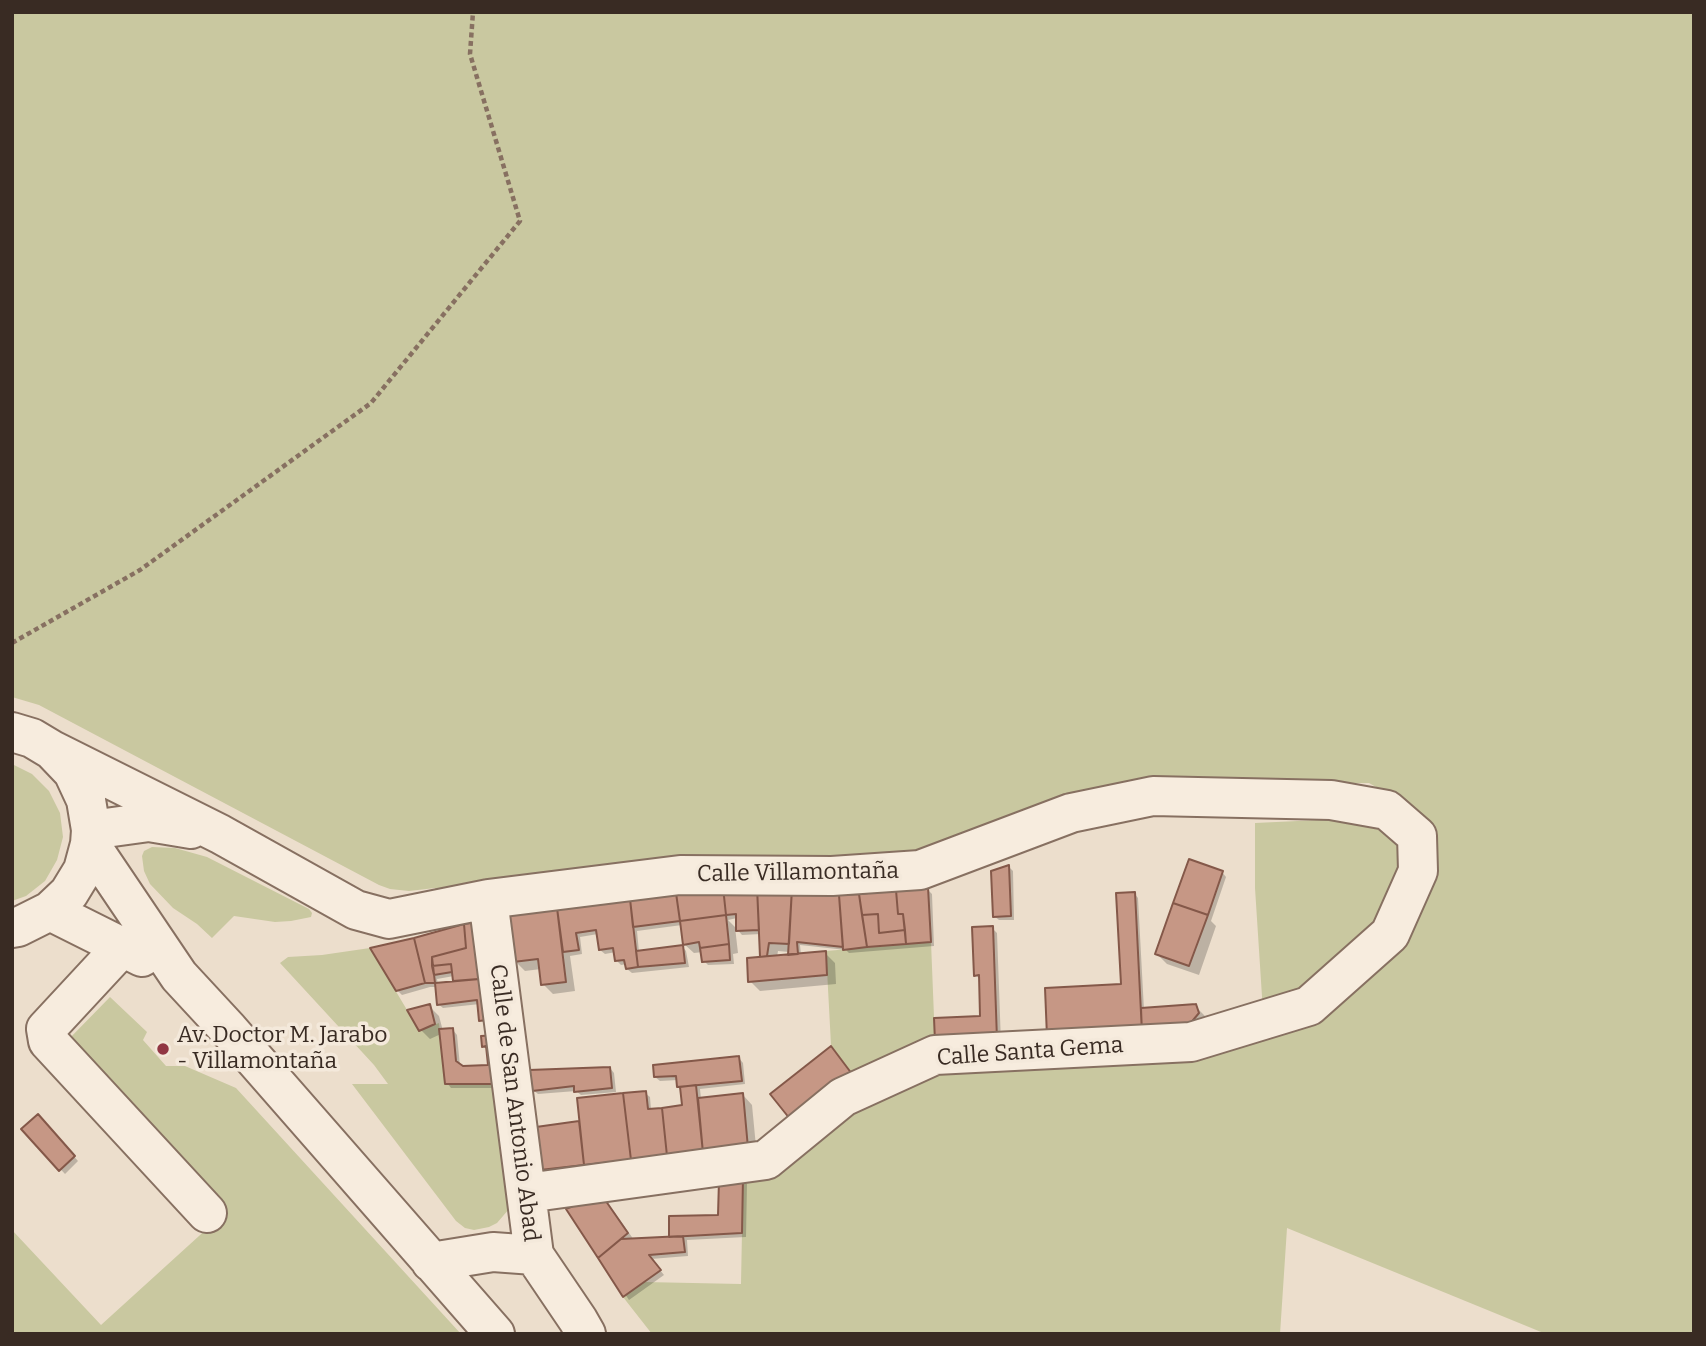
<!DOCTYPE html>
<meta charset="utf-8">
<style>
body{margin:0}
#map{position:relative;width:1706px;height:1346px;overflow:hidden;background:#ecdecc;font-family:Bitter,serif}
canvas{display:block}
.frame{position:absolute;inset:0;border:14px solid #392b23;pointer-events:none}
</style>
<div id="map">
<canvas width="1706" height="1346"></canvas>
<div class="frame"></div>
</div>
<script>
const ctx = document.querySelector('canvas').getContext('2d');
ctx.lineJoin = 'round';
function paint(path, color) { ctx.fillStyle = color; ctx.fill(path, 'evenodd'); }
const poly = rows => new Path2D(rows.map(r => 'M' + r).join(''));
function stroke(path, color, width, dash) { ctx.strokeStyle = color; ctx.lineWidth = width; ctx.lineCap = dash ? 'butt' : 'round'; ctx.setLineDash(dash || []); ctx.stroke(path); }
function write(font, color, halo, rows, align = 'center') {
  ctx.font = font + ' Bitter,serif'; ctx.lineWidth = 7; ctx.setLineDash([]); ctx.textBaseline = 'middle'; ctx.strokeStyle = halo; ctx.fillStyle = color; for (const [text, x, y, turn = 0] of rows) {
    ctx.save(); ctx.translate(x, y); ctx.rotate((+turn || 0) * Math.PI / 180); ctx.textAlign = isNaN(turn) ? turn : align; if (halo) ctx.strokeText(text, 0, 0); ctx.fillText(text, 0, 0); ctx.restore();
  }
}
const green = poly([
 [12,12,1694,12,1694,1334,1546,1334,1287,1228,1280,1334,652,1334,623,1297,644,1282,741,1284,743,1178,917,1072,1294,1019,1410,919,1399,800,1369,783,1179,785,947,853,437,895,435,888,409,891,390,889,379,885,39,705,12,697],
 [12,764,32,774,49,791,60,813,63,837,57,860,45,881,26,896,12,901],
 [1362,818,1408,847,1408,889,1312,996,1263,1012,1255,888,1255,823],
 [152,847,175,848,207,857,309,909,312,913,311,917,291,921,275,922,234,916,212,938,197,924,173,908,150,884,144,871,142,856,144,851],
 [931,942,935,1042,852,1074,831,1045,826,951],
 [370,948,419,1030,439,1023,445,1084,502,1084,509,1209,497,1223,489,1227,474,1230,465,1228,456,1221,352,1084,388,1084,374,1065,280,963,288,957,322,955],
 [110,997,147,1032,143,1040,166,1066,185,1066,236,1088,461,1334,12,1334,12,1230,101,1325,221,1216,67,1041]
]);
const shadow = poly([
 [1009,867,1013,871,1014,920,999,920,994,916],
 [1222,872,1226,877,1211,921,1216,926,1199,975,1167,964,1157,954],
 [927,889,932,894,934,946,849,953,846,950,800,945,801,955,825,953,835,963,836,984,760,991,750,981,762,959,761,934,742,935,735,927,738,953,733,954,734,964,708,965,704,961,703,952,694,953,684,944,682,925,637,931,639,952,682,946,686,951,689,967,632,973,627,969,627,964,621,965,617,961,616,952,605,954,600,950,598,934,580,937,582,954,570,956,575,991,553,994,543,984,541,969,525,971,515,961,556,910,558,912,839,897],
 [737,918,738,930,728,920],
 [778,951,789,952,789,956,777,957],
 [1134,893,1138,898,1144,1010,1195,1006,1205,1016,1208,1023,1053,1040,1123,986],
 [484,923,485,1024,481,1020,480,1004,443,1008,438,1004,437,987,430,987,402,995,397,990],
 [454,976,457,983,438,985,437,979],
 [992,928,997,933,1001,1043,982,1018,980,980,976,975],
 [429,1006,439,1016,443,1031,453,1030,457,1035,460,1066,490,1067,489,1051,484,1046,496,1036,506,1088,451,1088,447,1083,441,1034,430,1039,421,1030],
 [739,1058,743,1063,745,1084,700,1089,701,1099,743,1095,752,1105,757,1157,547,1174,542,1170,579,1123,582,1126,645,1093,650,1097,651,1110,684,1106,682,1091,678,1087,678,1080,660,1081,655,1077],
 [610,1068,614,1073,616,1092,581,1095,576,1091,538,1094,533,1090],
 [38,1116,78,1161,65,1174,23,1129],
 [742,1180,747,1184,746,1237,687,1240,688,1256,651,1259,664,1275,629,1300,569,1210,600,1196,610,1206,634,1240,671,1238,720,1217]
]);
const building = poly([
 [1189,859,1223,871,1208,915,1173,903,1189,859],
 [1009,865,1011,916,993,917,991,871,1009,865],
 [723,887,726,915,680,921,676,893,723,887],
 [723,887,757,887,759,930,736,931,736,914,726,915,723,887],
 [757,887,792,888,789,944,769,943,767,956,760,957,757,887],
 [928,887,931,942,906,944,903,914,898,914,896,890,928,887],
 [792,888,839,895,843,947,797,942,798,954,788,955,792,888],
 [896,890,898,914,903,914,905,930,879,933,878,914,862,915,859,894,896,890],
 [1135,892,1142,1033,1047,1037,1045,988,1121,984,1116,893,1135,892],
 [676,893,680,921,633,927,630,899,676,893],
 [859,894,867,947,843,950,839,895,859,894],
 [630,899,638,967,626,969,624,960,615,961,613,948,599,950,596,930,576,933,579,950,563,952,557,908,630,899],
 [1173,903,1208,915,1189,966,1155,954,1173,903],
 [557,908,566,982,541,985,538,959,513,962,509,914,557,908],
 [878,914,879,933,905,930,906,944,867,947,862,915,878,914],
 [726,915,729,944,700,948,699,942,683,945,680,921,726,915],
 [484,921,491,978,453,981,451,964,432,966,432,957,466,948,464,924,484,921],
 [464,924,466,948,432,957,435,983,425,983,414,938,464,924],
 [993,926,997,1039,935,1042,934,1018,980,1016,979,975,974,976,972,927,993,926],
 [414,938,425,983,396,991,370,948,414,938],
 [729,944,730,960,702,962,700,948,729,944],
 [683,945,685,963,638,967,636,951,683,945],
 [826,951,827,975,748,982,747,958,826,951],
 [451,964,452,972,434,975,432,966,451,964],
 [491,978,495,1019,479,1021,477,1000,437,1005,435,983,491,978],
 [430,1004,435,1024,419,1031,407,1010,430,1004],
 [1196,1004,1199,1013,1184,1031,1142,1034,1141,1008,1196,1004],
 [453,1028,456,1061,463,1066,488,1065,486,1046,482,1047,481,1036,497,1035,502,1084,445,1084,439,1029,453,1028],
 [831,1046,852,1074,790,1119,770,1094,831,1046],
 [739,1056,742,1081,677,1087,676,1076,654,1077,653,1065,739,1056],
 [610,1067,612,1088,574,1092,574,1086,532,1091,529,1070,610,1067],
 [696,1085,703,1153,667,1156,662,1108,682,1105,680,1087,696,1085],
 [646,1091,648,1109,662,1108,667,1156,631,1160,623,1093,646,1091],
 [623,1093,631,1160,584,1165,577,1098,623,1093],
 [743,1093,748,1148,703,1153,698,1098,743,1093],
 [38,1114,75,1156,59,1171,21,1129,38,1114],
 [579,1121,584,1165,540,1170,536,1127,579,1121],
 [743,1178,742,1233,669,1237,669,1216,718,1215,719,1180,743,1178],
 [601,1194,628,1233,598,1258,566,1209,601,1194],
 [683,1236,685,1252,649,1255,661,1270,623,1297,598,1258,621,1239,683,1236]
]);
const path = poly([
 [12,643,140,570,371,403,520,221,470,54,473,12]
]);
const minor = poly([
 [12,732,32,738,52,750,73,772,86,800,91,830,90,844,83,870,69,893,50,911,18,927,12,928],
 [52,750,220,834,356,910,389,919,488,899,680,875,832,876,920,870,1071,813,1153,796,1331,800,1387,810,1417,836,1418,871,1390,934,1309,1006,1191,1042,935,1055,843,1097,766,1160,527,1193],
 [91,830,149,822,191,829],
 [90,844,179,976,229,1030,495,1334],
 [488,899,534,1255,578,1320,586,1334],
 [50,911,142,957],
 [123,946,46,1029,48,1041,207,1213],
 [431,1262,493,1252,534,1255]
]);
const markers = [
 [163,1049,7,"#913643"]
];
const streetNames = [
 ["Calle Villamontaña",798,873,-1],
 ["Calle Santa Gema",1030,1052,-4],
 ["Calle de San Antonio Abad",514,1103,83]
];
const poiNames = [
 ["Av. Doctor M. Jarabo",177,1036],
 ["- Villamontaña",177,1062]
];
paint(green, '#c9c8a0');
paint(shadow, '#0003');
paint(building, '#c69785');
stroke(building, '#845849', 2);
stroke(minor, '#877061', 42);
stroke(path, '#877061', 4.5, [5, 3.5]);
stroke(minor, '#f7ecde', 38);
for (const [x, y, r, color] of markers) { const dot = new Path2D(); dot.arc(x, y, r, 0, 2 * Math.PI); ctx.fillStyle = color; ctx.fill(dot); stroke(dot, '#f4e9db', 2.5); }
write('23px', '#392b23', '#f4e9db', streetNames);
write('23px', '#392b23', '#f4e9db', poiNames, 'left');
</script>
